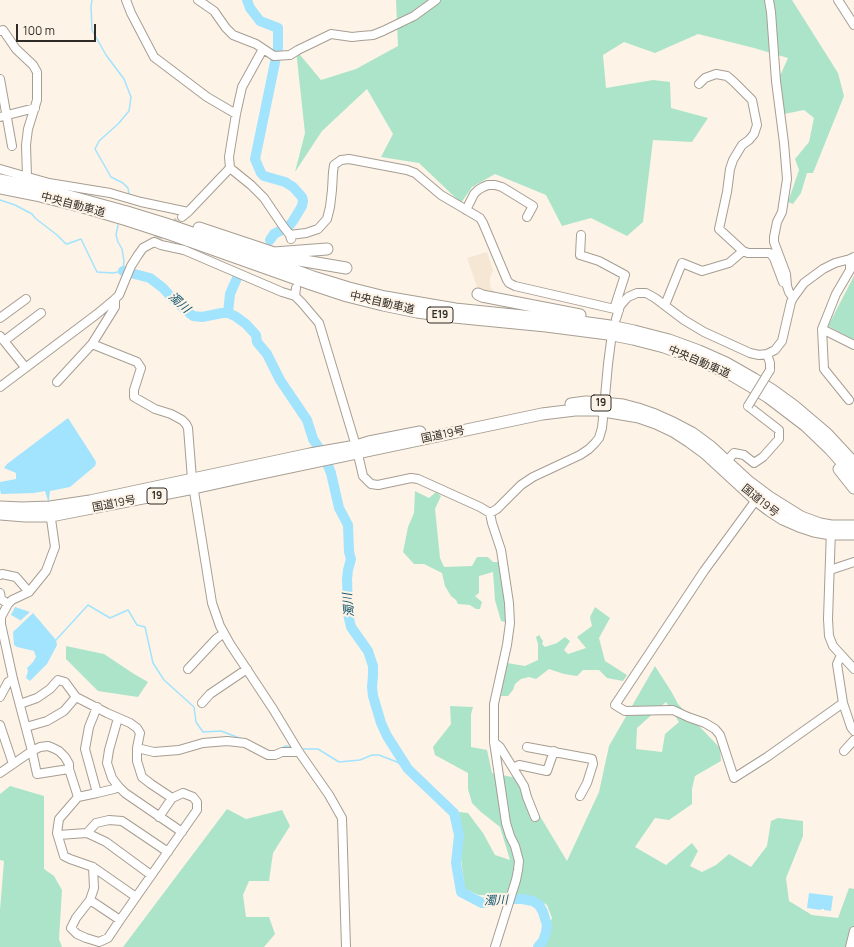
<!DOCTYPE html>
<meta charset="utf-8">
<style>
body{margin:0}
#map{position:relative;width:854px;height:947px;overflow:hidden;background:#fdf3e7;font-family:Manrope,sans-serif}
canvas{display:block}
.scale{position:absolute;left:16px;top:24px;width:80px;height:18px;box-sizing:border-box;border:2px solid #2e2b26;border-top:0;padding-left:5px;font-size:12px;line-height:14px;white-space:nowrap;color:#2e2b26;-webkit-text-stroke:3px #fdf3e7;paint-order:stroke}
</style>
<div id="map">
<canvas width="854" height="947"></canvas>
<div class="scale">100 m</div>
</div>
<script>
const ctx = document.querySelector('canvas').getContext('2d');
ctx.lineJoin = 'round';
function paint(path, color) { ctx.fillStyle = color; ctx.fill(path, 'evenodd'); }
const poly = rows => new Path2D(rows.map(r => 'M' + r).join(''));
function stroke(path, color, width, dash) { ctx.strokeStyle = color; ctx.lineWidth = width; ctx.lineCap = dash ? 'butt' : 'round'; ctx.setLineDash(dash || []); ctx.stroke(path); }
function write(font, color, halo, rows, align = 'center') {
  ctx.font = font + ' Manrope,"Noto Sans JP",sans-serif'; ctx.lineWidth = 4; ctx.setLineDash([]); ctx.textBaseline = 'middle'; ctx.strokeStyle = halo; ctx.fillStyle = color; for (const [text, x, y, turn = 0] of rows) {
    ctx.save(); ctx.translate(x, y); ctx.rotate((+turn || 0) * Math.PI / 180); ctx.textAlign = isNaN(turn) ? turn : align; if (halo) ctx.strokeText(text, 0, 0); ctx.fillText(text, 0, 0); ctx.restore();
  }
}
const built = poly([
 [487,252,493,270,490,278,490,285,491,288,496,293,497,296,481,292,477,287,467,258]
]);
const green = poly([
 [396,0,792,0,838,73,844,96,813,173,807,173,801,193,793,204,788,202,799,170,795,159,809,142,814,118,804,110,784,114,780,76,788,58,754,48,698,34,655,53,624,42,603,55,606,88,653,80,670,82,671,108,708,118,692,142,653,140,643,222,627,236,591,218,562,226,546,195,495,174,472,187,461,203,419,163,381,157,393,134,367,89,322,131,295,172,305,133,296,50,321,80,356,69,398,46],
 [854,276,854,340,828,326],
 [415,491,429,498,436,492,441,496,435,509,440,558,444,567,472,566,477,557,488,557,493,562,499,562,505,605,505,622,501,621,495,600,493,572,479,576,479,593,475,596,482,602,480,609,476,609,470,605,458,604,456,600,451,596,445,586,442,573,424,564,414,564,403,552,408,527,414,513],
 [595,607,610,618,599,638,605,661,627,675,623,681,607,678,599,670,583,670,577,676,564,674,549,669,536,679,529,677,521,679,515,684,513,690,508,696,501,696,503,681,507,663,525,666,538,660,538,644,536,637,539,635,543,641,542,644,545,647,557,643,565,637,570,641,564,650,568,654,586,648,577,637,592,626,590,617],
 [66,646,104,654,134,674,148,682,138,697,98,691,66,659],
 [655,666,671,691,678,704,720,748,721,761,695,776,692,789,692,804,669,820,655,818,635,847,666,865,692,843,698,851,690,866,702,872,716,865,729,854,751,867,767,846,771,821,778,818,803,821,803,836,786,878,789,901,812,915,838,918,849,888,854,889,854,947,541,947,544,942,552,918,547,905,533,897,479,895,465,889,461,859,459,812,468,813,483,833,495,855,510,860,500,827,481,812,472,803,468,789,468,773,435,755,433,747,451,724,450,706,473,707,471,714,471,747,487,750,492,773,517,778,567,861,599,792,609,746],
 [666,702,679,722,665,734,662,752,636,749,637,728],
 [10,786,44,796,44,869,54,876,62,890,59,939,62,947,0,947,0,910,4,861,0,860,0,794],
 [227,809,246,819,282,810,290,826,273,853,269,881,249,881,243,895,246,917,269,917,275,934,264,947,123,947]
]);
const water = poly([
 [68,418,95,460,96,463,95,466,70,487,50,491,49,500,48,501,45,491,34,493,1,494,0,489,0,482,16,479,16,473,4,468,7,464],
 [15,607,30,612,20,621,20,620,11,615],
 [33,613,56,640,57,645,47,664,30,681,26,678,28,671,27,668,33,662,36,657,34,651,17,647,14,645,13,632],
 [809,893,833,896,831,911,824,910,824,909,821,909,821,910,807,908]
]);
const stream = poly([
 [92,0,91,6,92,30,106,55,124,79,131,97,129,111,118,124,99,141,95,149,111,177,123,183,128,188,129,194],
 [0,200,15,205,32,214,35,218,57,235,65,243,67,244,81,239,97,272,113,273,123,271,124,261,122,249,118,242,116,235,118,225],
 [56,640,88,605,110,618,128,610,137,625,145,627,153,663,164,680,194,707,196,722,203,732,221,731,242,739],
 [282,748,286,746,291,747],
 [301,749,318,749,339,762,360,760,372,755,379,755,397,762,408,769]
]);
const river = poly([
 [247,0,250,8,260,21,278,28,278,48,255,159,261,173,264,176,285,182,293,187,302,197,303,201,302,206,293,221,289,226,274,234,270,240],
 [123,271,150,278,163,288,173,299,193,316,202,317,222,313,228,313,235,316,246,324,256,335,257,342,267,354,280,380,307,420,313,439,324,456,331,473,339,508,348,525,349,552,351,559,348,570,347,579,348,614,351,627,368,651,373,666,373,675,372,687,373,696,381,723,387,736,408,769,454,813,459,835,456,863,461,892,482,903,503,899,522,899,533,901,539,905,543,912,547,925,546,932,543,941,538,947],
 [228,313,230,294,233,287,238,276]
]);
const minorTunnel = poly([
 [154,242,182,217]
]);
const minor = poly([
 [126,0,131,13,154,57,207,97,236,114],
 [198,0,214,11,226,28,233,35,256,44,274,56,290,55,298,50,331,34,352,37,361,36,373,35,383,31,414,16,436,0],
 [769,0,771,12,776,81,784,143,787,179,782,212,777,222,774,237,774,242,786,274,787,286,789,292,793,298],
 [838,0,854,25],
 [0,31,3,30,16,49,33,65,37,72,37,100,28,129,26,145,27,176],
 [0,79,12,146],
 [699,84,705,78,716,74,727,76,734,82,752,100,757,125,754,134,749,140,742,145,733,160,730,169,727,192,719,229,743,251,748,253,770,253,774,258,783,282],
 [0,117,35,108],
 [230,168,251,185,264,198,283,226,290,235,291,239],
 [0,169,49,183,110,193,141,202,188,212],
 [466,210,474,194,478,190,483,187,488,185,495,185,502,187,533,206,527,217],
 [182,217,188,212,230,168,229,157,236,114,242,87,263,49],
 [290,235,306,233,318,229,327,219,330,207,332,190,333,172,334,165,341,160,349,159,407,170,415,173,441,195,480,218,483,223,507,280,509,283,515,286,619,310],
 [581,235,580,255,599,261,625,275,614,309],
 [296,288,295,296,302,303,319,323,356,446,363,476,371,484,378,485,411,478,418,479,480,507,490,513,492,523,501,550,509,603,510,623,507,645,494,704,494,742,506,823,510,836,515,846,519,861,518,870,516,880,495,947],
 [665,305,682,263,702,271,729,263,743,251],
 [0,318,26,299],
 [616,319,620,306,625,300,628,297,637,293,646,293,655,298,684,320,704,332,750,353,759,355,767,354,775,350,782,341,791,302,793,298,804,283,823,269,835,263,850,259,854,257],
 [822,329,854,345],
 [0,336,25,367],
 [4,341,41,313],
 [92,344,137,362,141,368,134,390,134,397,155,409,171,414,182,420,186,424,188,428,192,479,212,603,220,626,230,644,273,709,299,752,329,795,342,818,346,947],
 [767,354,770,363,770,370],
 [57,382,92,344,115,307,115,299],
 [0,387,97,314,115,299,119,295,131,266,138,255,143,248,154,242,161,245,184,250,282,292,295,296],
 [605,397,608,364,611,341],
 [849,400,824,369,822,329,836,294,850,270,850,259],
 [727,461,734,453,744,455,754,463,763,457,779,439,779,430,748,406],
 [756,500,704,571,615,705,625,711,673,710,688,717,705,723,715,729,720,735,734,778,767,757,843,703],
 [50,512,55,547,46,571,29,592,12,600,8,604,1,617,1,624,13,679,32,751,37,774,69,769],
 [490,513,497,509,521,485,533,477,580,455,589,449,595,443,599,438,602,428,603,418],
 [831,529,828,619,829,636,833,646,854,669],
 [830,570,854,562],
 [0,575,2,574,16,577,29,592],
 [0,593,1,599,8,604],
 [841,655,837,664,843,703,851,727,854,731],
 [188,669,216,639,220,636,224,634],
 [0,697,8,682,13,679],
 [202,703,210,694,247,669],
 [20,704,37,698,50,689,58,680,65,682,76,697,107,713,130,723,137,728,140,733,137,748,137,761,142,777,151,784,172,798,183,793,193,797,197,802,197,810,120,920,108,938,99,942,86,938,77,934,71,928,76,918,90,900,94,888,93,867],
 [97,707,89,727,85,749,97,793],
 [118,718,109,750,107,763,112,778,118,786,125,793,182,832],
 [0,725,13,764],
 [26,727,47,721,64,711,76,697],
 [494,742,500,747,524,786,527,797,535,817],
 [527,747,592,759,593,764,587,783,580,796],
 [137,748,154,752,179,750,203,743,227,741,245,743,268,755,275,755,282,752,299,752],
 [844,751,854,740],
 [513,768,519,765,547,771,554,751],
 [0,773,32,751,40,747,48,746,53,748,59,751,65,757,69,764,69,769,78,797],
 [118,786,114,789,97,793,78,797,59,819,57,833,64,856,70,859,93,867,136,897],
 [159,817,172,798],
 [87,833,96,823,109,820,122,821,168,852],
 [58,835,87,833,106,842,151,875],
 [90,900,120,920],
 [850,947,854,931]
]);
const highway = poly([
 [0,180,36,187,127,212,166,224,212,240,313,277,349,288,385,297,455,309,581,322,610,326,634,331,669,340,699,351,726,363,754,379,772,390,794,406,827,434,854,463],
 [0,188,36,195,83,207,127,220,170,234,311,284,347,296,383,305,417,312,454,317,546,326,608,334,633,339,664,347,697,359,730,374,752,387,768,397,806,426,830,449,854,476],
 [199,228,274,253,327,249],
 [279,254,293,259,346,268],
 [478,294,482,296,580,315],
 [571,404,586,402,602,403,623,405,638,409,655,415,673,423,692,433,711,447,749,482,769,497,801,517,820,524,831,526,854,526],
 [839,469,854,488],
 [0,507,22,508,50,507,90,501,310,454,356,446,369,442,420,432],
 [0,514,25,516,51,516,61,514,194,488,253,475,542,414,575,410,598,410,639,417,656,423,673,431,690,442,705,453,756,500,769,510,783,519,799,526,814,531,831,534,854,534]
]);
const minorBridge = poly([
 [748,406,770,370]
]);
const shields = [
 [440,315,26],
 [601,403,20],
 [157,496,20]
];
const shieldNames = [
 ["E19",440,315],
 ["19",601,403],
 ["19",157,496]
];
const streetNames = [
 ["中央自動車道",73,205,15],
 ["中央自動車道",382,303,13],
 ["中央自動車道",699,362,23],
 ["国道19号",443,435,-12],
 ["国道19号",760,501,39],
 ["国道19号",114,504,-11]
];
const waterNames = [
 ["濁川",179,303,42],
 ["濁川",349,605,-95],
 ["濁川",496,901,-2]
];
paint(built, '#f6e7d4');
paint(green, '#ace4ca');
paint(water, '#a2e3fe');
stroke(stream, '#a2e3fe', 1.5);
stroke(river, '#a2e3fe', 10);
stroke(minorTunnel, '#d4cbc0', 8, [8, 4]);
stroke(minor, '#a79e93', 10);
stroke(highway, '#a79e93', 13);
stroke(minor, '#fff', 8);
stroke(highway, '#fff', 11);
stroke(minorBridge, '#a79e93', 10, []);
stroke(minorBridge, '#fff', 8);
for (const [x, y, w] of shields) { const box = new Path2D(); box.roundRect(x - w / 2, y - 8, w, 16, 3); ctx.fillStyle = '#fdf3e7'; ctx.fill(box); stroke(box, '#2e2b26', 1); }
write('bold 10px', '#2e2b26', null, shieldNames);
write('11px', '#2e2b26', '#fdf3e7', streetNames);
write('italic 12px', '#155870', '#fdf3e7', waterNames);
</script>
